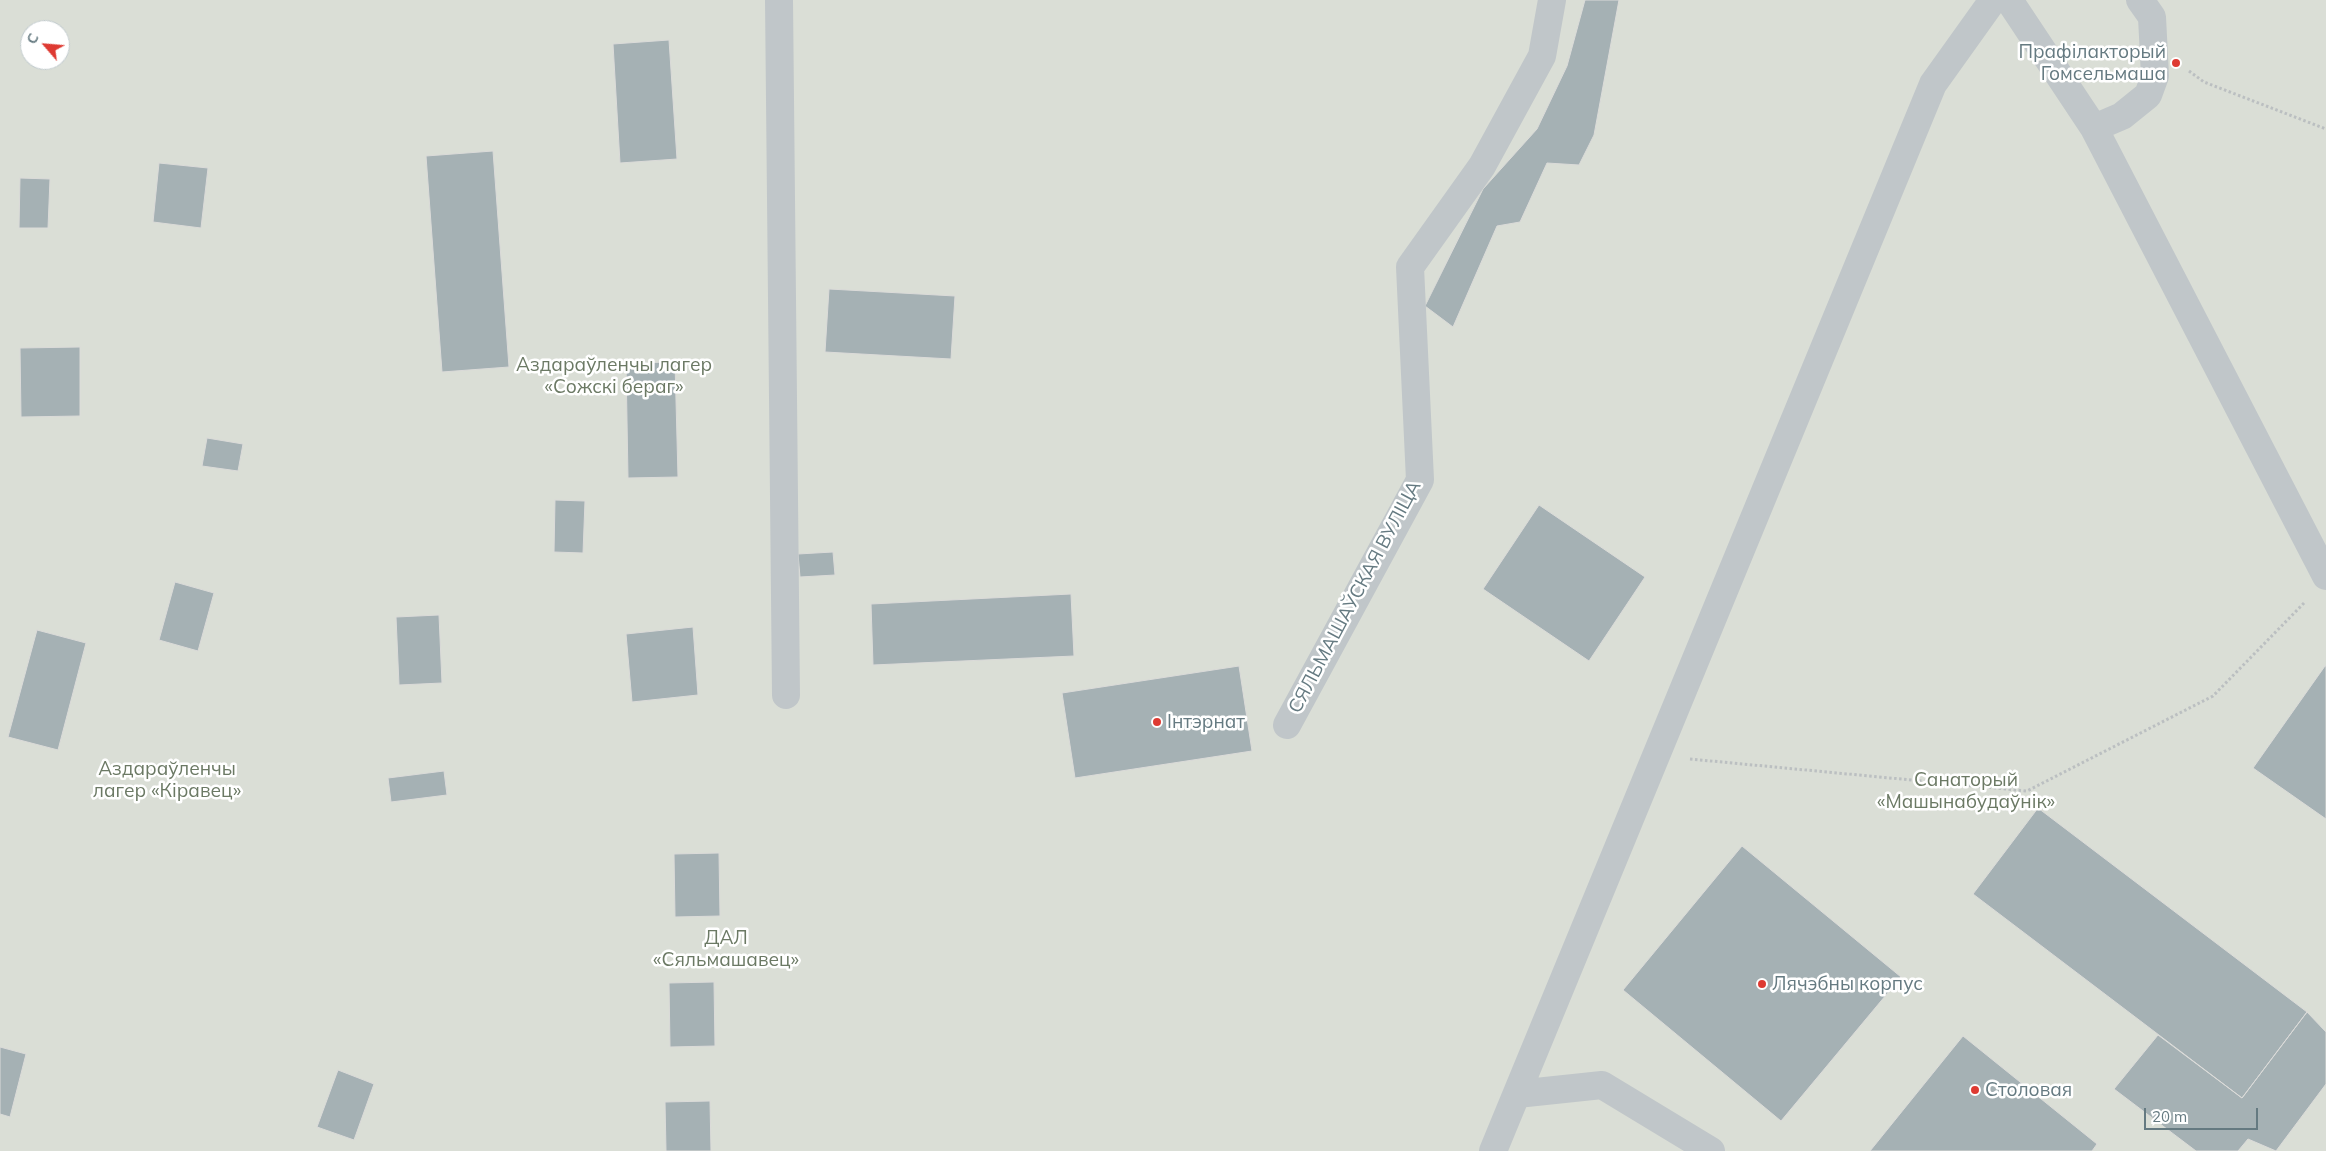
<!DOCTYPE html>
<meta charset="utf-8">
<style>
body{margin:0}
#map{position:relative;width:2326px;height:1151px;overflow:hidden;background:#f9f9f7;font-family:Mulish,sans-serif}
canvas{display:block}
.north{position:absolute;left:20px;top:20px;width:50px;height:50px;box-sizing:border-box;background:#fff;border:1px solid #c1cacd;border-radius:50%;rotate:297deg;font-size:14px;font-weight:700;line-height:20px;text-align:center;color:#657a81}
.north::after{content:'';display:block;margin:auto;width:18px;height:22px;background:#de3a32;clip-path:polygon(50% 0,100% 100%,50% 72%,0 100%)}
.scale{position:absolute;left:2144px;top:1108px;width:114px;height:22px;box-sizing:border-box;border:2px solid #657a81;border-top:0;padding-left:6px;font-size:15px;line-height:18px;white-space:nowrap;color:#657a81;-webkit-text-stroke:4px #fff;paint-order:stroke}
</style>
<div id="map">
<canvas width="2326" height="1151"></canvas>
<div class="north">С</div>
<div class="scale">20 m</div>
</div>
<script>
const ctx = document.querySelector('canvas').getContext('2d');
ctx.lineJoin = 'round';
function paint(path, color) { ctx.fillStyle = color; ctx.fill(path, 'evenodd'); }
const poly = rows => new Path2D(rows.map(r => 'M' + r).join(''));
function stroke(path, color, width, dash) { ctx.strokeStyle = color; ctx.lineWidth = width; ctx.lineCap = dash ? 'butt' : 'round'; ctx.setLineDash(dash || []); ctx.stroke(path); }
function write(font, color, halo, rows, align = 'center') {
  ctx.font = font + ' Mulish,sans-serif'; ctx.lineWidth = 5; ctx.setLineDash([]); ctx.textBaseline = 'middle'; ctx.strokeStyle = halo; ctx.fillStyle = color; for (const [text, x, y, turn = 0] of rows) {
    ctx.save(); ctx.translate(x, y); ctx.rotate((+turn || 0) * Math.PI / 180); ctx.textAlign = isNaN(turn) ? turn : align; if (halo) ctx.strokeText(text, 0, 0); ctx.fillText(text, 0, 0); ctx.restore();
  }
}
const green = poly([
 [0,0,2326,0,2326,1151,0,1151],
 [30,30,60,30,60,60,30,60]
]);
const building = poly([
 [1585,0,1619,0,1594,135,1579,165,1547,163,1520,222,1497,226,1453,327,1425,306,1483,189,1537,129,1567,66,1585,0],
 [669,40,677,159,620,163,613,44,669,40],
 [493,151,509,367,442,372,426,156,493,151],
 [159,163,208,168,201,228,153,222,159,163],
 [20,178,50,179,48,228,19,228,20,178],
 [829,289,955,296,951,359,825,352,829,289],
 [80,347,80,416,21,417,20,348,80,347],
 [675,362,678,477,628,478,626,363,675,362],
 [207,438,243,444,238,471,202,466,207,438],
 [555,500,585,501,583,553,554,552,555,500],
 [1539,505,1645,577,1589,661,1483,589,1539,505],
 [833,552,835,575,800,577,798,554,833,552],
 [175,582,214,593,198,651,159,640,175,582],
 [1071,594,1074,656,873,665,871,604,1071,594],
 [439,615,442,683,399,685,396,617,439,615],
 [693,627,698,695,632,702,626,634,693,627],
 [37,630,86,643,58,750,8,737,37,630],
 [1239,666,1252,751,1075,778,1062,693,1239,666],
 [2325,666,2326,666,2326,819,2253,768,2325,666],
 [444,771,447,795,391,802,388,778,444,771],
 [2038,808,2307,1012,2242,1098,1973,894,2038,808],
 [1742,846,1901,977,1781,1121,1623,990,1742,846],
 [719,853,720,916,675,917,674,854,719,853],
 [714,982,715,1046,670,1047,669,983,714,982],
 [2307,1012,2326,1032,2326,1084,2276,1151,2248,1139,2238,1151,2196,1151,2114,1089,2158,1035,2242,1098,2307,1012],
 [1963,1036,2097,1144,2092,1151,1870,1151,1963,1036],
 [0,1047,26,1054,10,1117,0,1114,0,1047],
 [338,1070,374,1084,354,1140,317,1127,338,1070],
 [710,1101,711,1151,666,1151,665,1102,710,1101]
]);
const path = poly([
 [2189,71,2204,82,2326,129],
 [1690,759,2027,791,2213,696,2305,602]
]);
const minor = poly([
 [779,0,786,695],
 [2009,0,2094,128,2326,576],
 [2094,128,2122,116,2148,95,2155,76,2152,17,2140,0],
 [1287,725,1420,480,1410,267,1482,166,1542,56,1552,0],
 [1517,1094,1602,1085,1711,1151],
 [1493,1151,1933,84,1993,0]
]);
const markers = [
 [2176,63,5,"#de3a32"],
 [1157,722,5,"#de3a32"],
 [1762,984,5,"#de3a32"],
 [1975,1090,5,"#de3a32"]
];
const poiNames = [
 ["Прафілакторый",2166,52,"right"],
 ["Гомсельмаша",2166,74,"right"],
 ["Інтэрнат",1167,722],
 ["Лячэбны корпус",1772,984],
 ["Столовая",1985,1090]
];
const parkNames = [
 ["Аздараўленчы лагер",614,365],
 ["«Сожскі бераг»",614,387],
 ["Аздараўленчы",167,769],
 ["лагер «Кіравец»",167,791],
 ["Санаторый",1966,780],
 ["«Машынабудаўнік»",1966,802],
 ["ДАЛ",726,938],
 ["«Сяльмашавец»",726,960]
];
const streetNames = [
 ["СЯЛЬМАШАЎСКАЯ ВУЛІЦА",1355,597,-62]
];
paint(green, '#daded6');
paint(building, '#a5b1b4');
stroke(building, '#dbdbd9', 1);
stroke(path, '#bbbfc1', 3, [2.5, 2.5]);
stroke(minor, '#c0c6c9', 28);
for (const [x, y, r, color] of markers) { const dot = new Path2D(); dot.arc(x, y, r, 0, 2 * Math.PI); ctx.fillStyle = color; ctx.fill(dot); stroke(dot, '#fff', 2); }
write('19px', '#657a81', '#fff', poiNames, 'left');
write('19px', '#6b7964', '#fff', parkNames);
write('19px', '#657a81', '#fff', streetNames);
</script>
